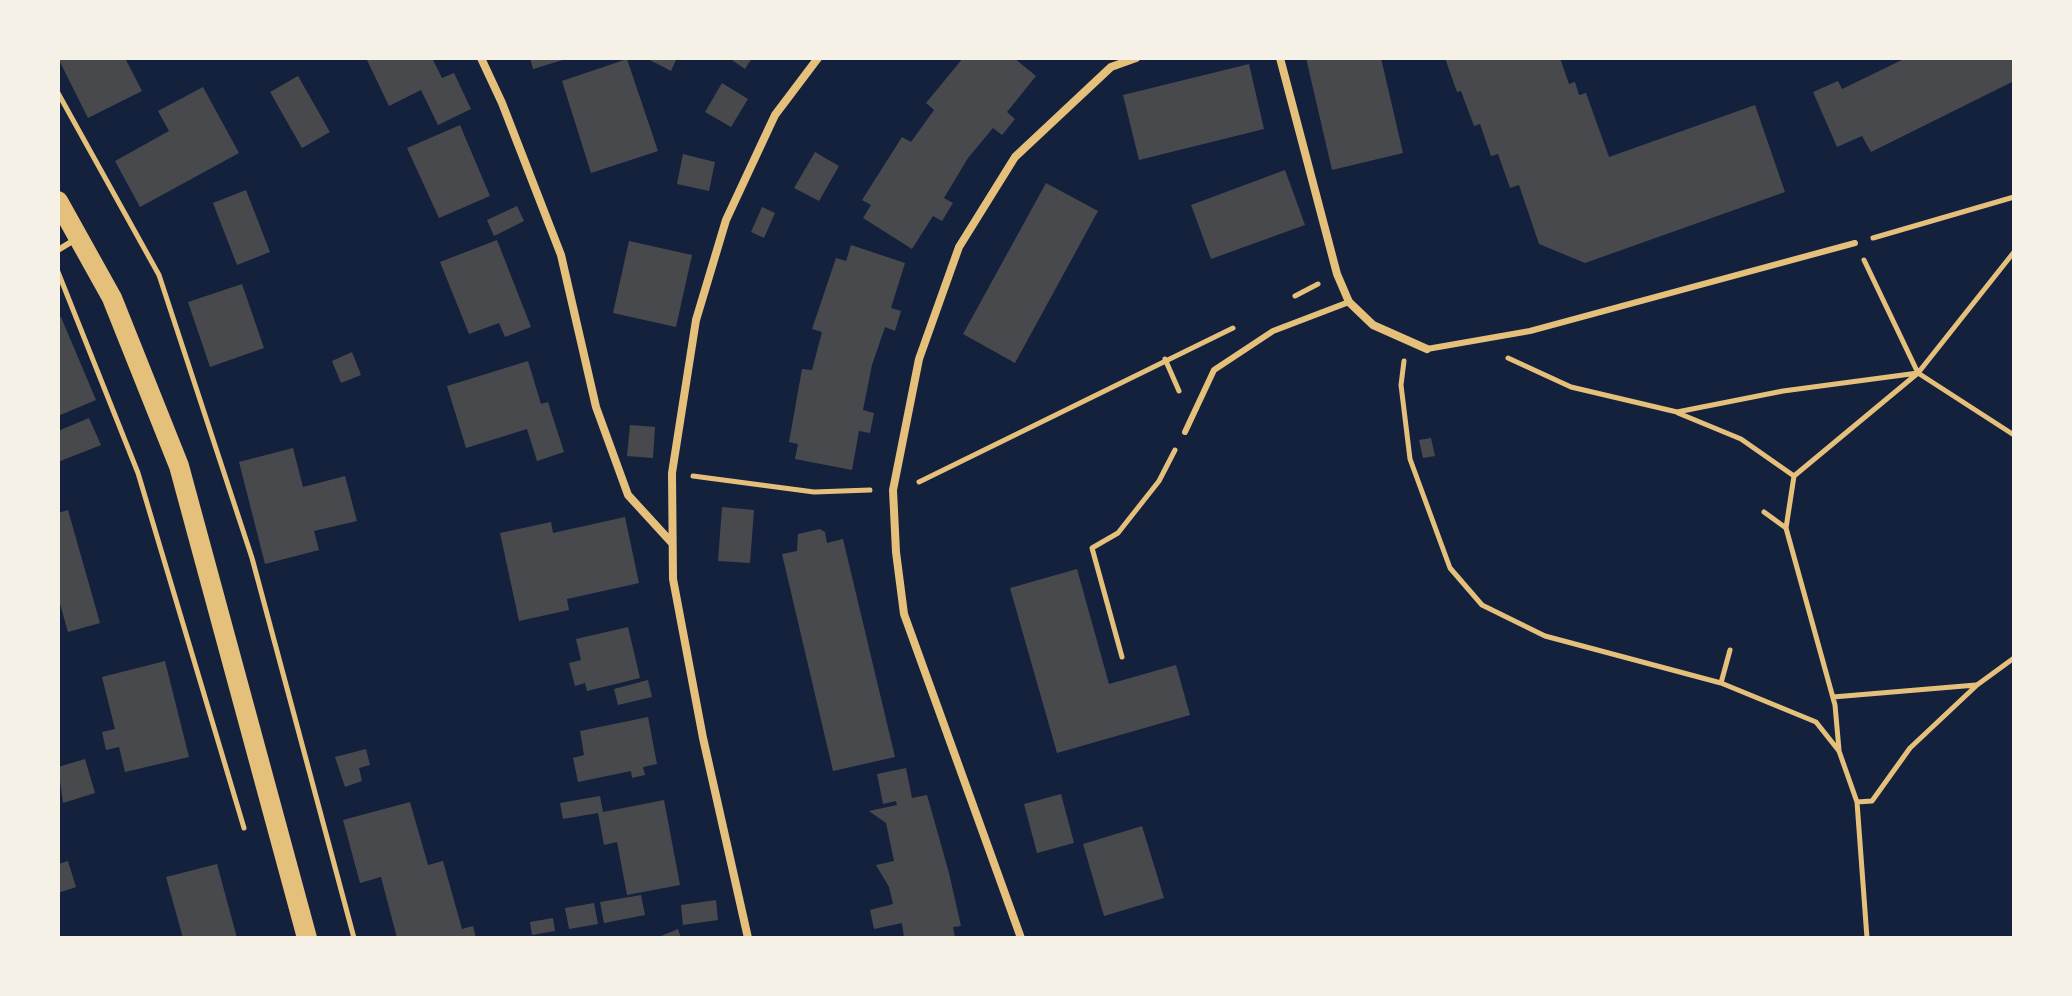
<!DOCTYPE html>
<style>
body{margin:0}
#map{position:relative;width:2072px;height:996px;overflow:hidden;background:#14213d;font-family:Figtree,sans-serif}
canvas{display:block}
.frame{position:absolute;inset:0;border:60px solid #f6f1e7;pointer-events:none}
</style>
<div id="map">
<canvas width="2072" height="996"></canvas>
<div class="frame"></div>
</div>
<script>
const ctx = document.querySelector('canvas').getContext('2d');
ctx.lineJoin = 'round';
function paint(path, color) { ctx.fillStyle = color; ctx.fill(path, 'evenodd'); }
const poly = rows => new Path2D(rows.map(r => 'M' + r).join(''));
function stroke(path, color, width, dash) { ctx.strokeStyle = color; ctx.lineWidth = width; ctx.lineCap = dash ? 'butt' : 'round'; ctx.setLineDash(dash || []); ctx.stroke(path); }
const building = poly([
 [58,58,125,58,142,91,88,118],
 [366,58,432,58,442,78,454,73,471,109,438,125,421,90,389,106],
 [530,58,566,58,566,59,533,69],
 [646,58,677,58,671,71],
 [729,58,752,58,745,69],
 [963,58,1014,58,1036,76,1007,112,1015,119,1002,135,993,128,968,158,944,198,953,203,942,221,933,216,912,249,863,218,871,205,862,200,902,137,911,142,934,110,926,103],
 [1306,58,1381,58,1403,153,1332,170],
 [1445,58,1560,58,1569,84,1575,82,1579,95,1586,93,1609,157,1755,105,1785,192,1585,263,1539,244,1519,185,1510,188,1498,154,1491,156,1480,124,1474,126,1461,91,1457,92],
 [1906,58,2014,58,2014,81,1871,152,1862,136,1837,147,1813,92,1838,81,1842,89],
 [627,59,658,151,591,173,562,81],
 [1249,64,1264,129,1139,160,1123,95],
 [298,76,330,132,302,148,270,92],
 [722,83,748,99,731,127,705,112],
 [203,87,239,153,140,207,115,161,169,131,158,111],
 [460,125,490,196,439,218,407,148],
 [815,152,839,166,819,201,794,188],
 [683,154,715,162,709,191,677,184],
 [1285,170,1305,225,1211,259,1191,205],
 [1046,183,1098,211,1015,363,963,334],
 [246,190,270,252,237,265,213,203],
 [517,206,524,221,494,236,487,220],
 [762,207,775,213,764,238,751,232],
 [497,240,531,327,505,337,499,323,469,334,440,262],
 [629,241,692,255,676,327,613,313],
 [851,245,905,263,891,308,901,311,895,331,885,327,872,365,863,410,874,413,870,433,859,431,852,470,795,459,798,444,789,442,802,369,812,370,822,332,812,329,836,258,846,261],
 [242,284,264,348,210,367,188,302],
 [61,317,96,400,58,416,58,319],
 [352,352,361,375,341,383,332,361],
 [528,361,541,404,548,402,564,452,537,461,527,429,466,448,447,386],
 [89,418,101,445,58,462,58,431],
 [630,425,655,427,653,458,627,456],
 [1431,438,1435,456,1423,458,1419,440],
 [293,448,303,487,345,476,357,521,314,531,319,550,265,564,239,462],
 [722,507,754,510,750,563,718,561],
 [68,510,100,623,68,632,58,597,58,513],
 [625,517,639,583,567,599,569,610,519,621,500,533,551,522,553,533],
 [820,529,825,532,827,543,843,539,895,757,833,771,782,554,797,551,798,534],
 [1077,569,1109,684,1176,665,1190,715,1057,753,1010,588],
 [628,627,640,678,587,691,585,683,575,686,569,663,581,660,576,639],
 [165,661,189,757,125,772,119,747,106,750,102,732,115,729,102,677],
 [648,680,652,697,618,705,614,689],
 [648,717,657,764,643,767,645,775,632,778,631,771,578,782,573,758,584,755,580,731],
 [366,749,370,765,359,768,362,781,345,787,335,757],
 [85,759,95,793,63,803,58,767],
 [906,768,912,798,927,795,949,873,961,926,953,927,955,938,904,938,902,923,874,929,870,910,893,904,889,887,876,865,894,861,886,823,869,811,897,805,896,801,883,804,877,774],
 [1061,794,1074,843,1037,853,1024,804],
 [600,796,603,812,664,800,680,885,627,895,617,842,604,845,598,813,563,819,560,803],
 [410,802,428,865,443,861,462,929,473,926,476,938,397,938,381,877,360,883,343,820],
 [1142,826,1164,898,1104,916,1083,844],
 [68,861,76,887,58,893,58,864],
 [217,864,237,938,183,938,166,877],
 [641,895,645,915,604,923,600,902],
 [716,900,718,920,683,925,681,905],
 [594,903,598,924,569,929,565,908],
 [553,918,555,931,532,935,530,922],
 [678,929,681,938,656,938]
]);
const path = poly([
 [58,93,159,275,252,558,354,938],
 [1873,238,2014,197],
 [1864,260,1918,373],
 [58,272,138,473,244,828],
 [1295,296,1318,284],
 [1508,358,1571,387,1677,412,1783,391,1918,373,2014,435],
 [1165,359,1179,391],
 [1404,361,1401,385,1410,459,1450,568,1482,605,1545,636,1721,683,1816,722,1839,751,1857,802,1867,938],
 [1678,413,1741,439,1794,476,1786,528,1835,705,1839,750],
 [693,476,814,492,870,490],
 [1794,476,1918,373,2014,252],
 [919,482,1233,328],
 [1764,512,1786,528],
 [1122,657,1092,548,1118,533,1159,481,1175,450],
 [1721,683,1730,650],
 [1833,697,1976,685],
 [1857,802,1872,801,1910,748,1977,685,2014,658]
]);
const service = poly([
 [58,250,76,239],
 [1427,349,1530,331,1855,243],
 [1185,432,1214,370,1273,331,1349,302]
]);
const minor = poly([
 [481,58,502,103,561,255,596,407,628,495,672,543],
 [1280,58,1337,274,1349,302,1373,325,1427,349],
 [748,938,703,738,673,579,672,473,696,320,726,220,775,115,818,58],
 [1021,938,904,614,896,552,893,490,919,359,959,247,1015,157,1111,67,1136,58]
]);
const primary = poly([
 [58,201,112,298,179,466,307,938]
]);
paint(building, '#48494c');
stroke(path, '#e5c07b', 5);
stroke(service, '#e5c07b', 6);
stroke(minor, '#e5c07b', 8);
stroke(primary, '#e5c07b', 20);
</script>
